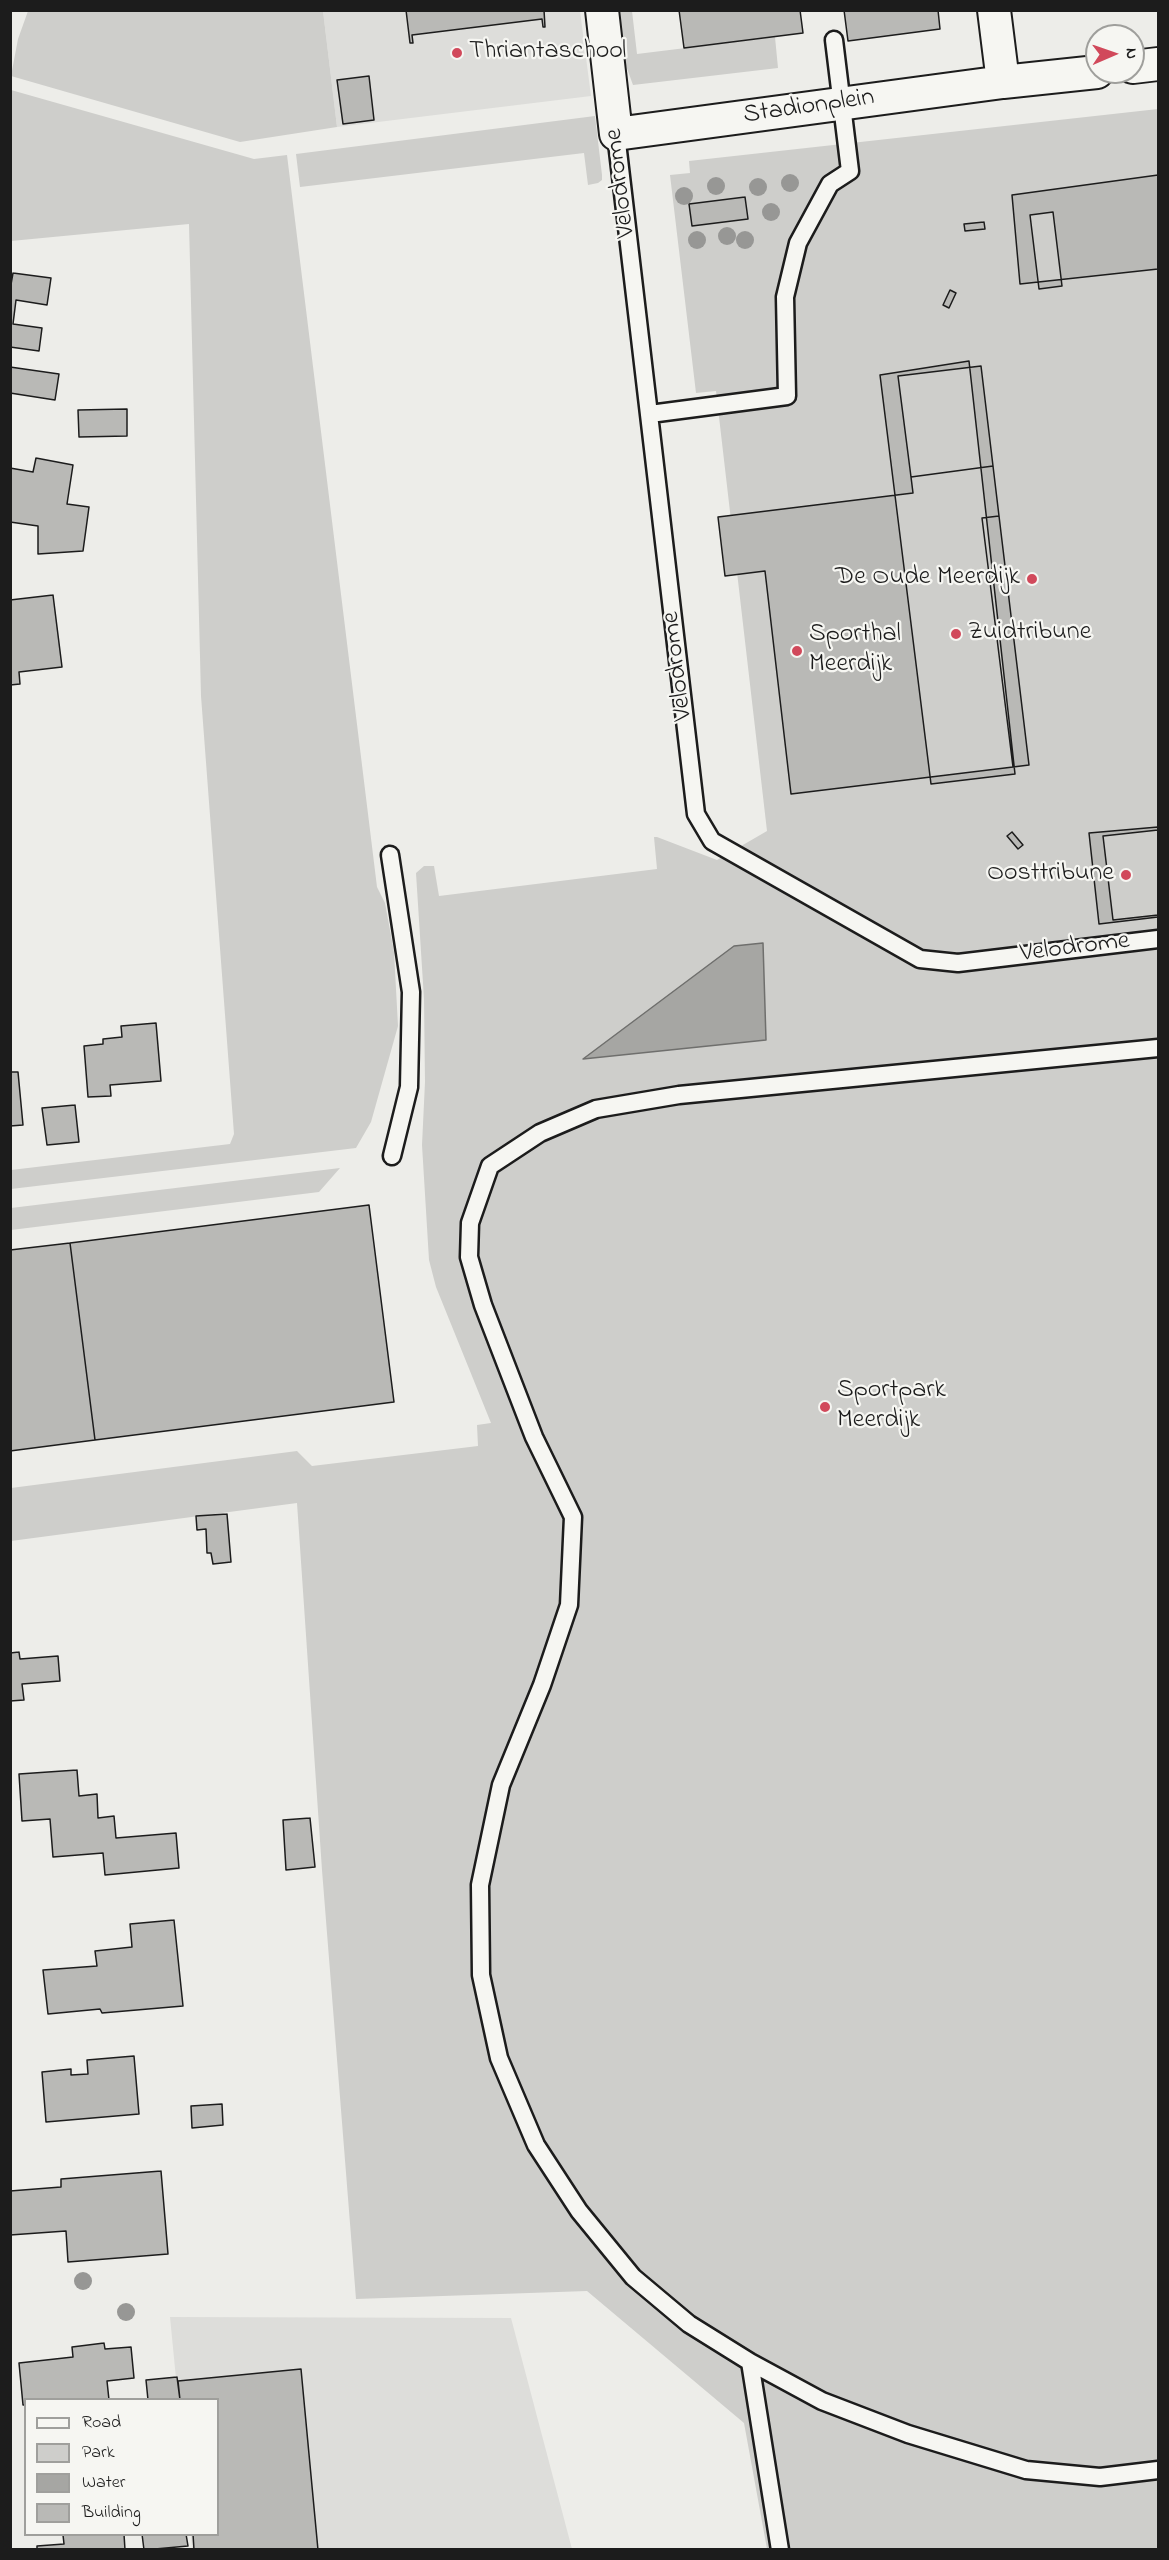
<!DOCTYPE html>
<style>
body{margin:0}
#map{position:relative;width:1169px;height:2560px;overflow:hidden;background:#edede9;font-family:"Indie Flower",sans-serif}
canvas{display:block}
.frame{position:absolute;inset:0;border:12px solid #1c1c1c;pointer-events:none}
.legend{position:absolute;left:24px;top:2398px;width:195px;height:138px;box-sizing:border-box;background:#f6f6f2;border:2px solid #9f9f9c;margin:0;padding:8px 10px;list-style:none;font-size:18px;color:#1c1c1c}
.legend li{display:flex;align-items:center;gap:12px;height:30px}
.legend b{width:30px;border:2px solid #9f9f9c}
.north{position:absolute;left:1085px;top:24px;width:60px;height:60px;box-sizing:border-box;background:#f6f6f2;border:2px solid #9f9f9c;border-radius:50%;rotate:88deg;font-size:16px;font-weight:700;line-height:24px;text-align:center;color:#1c1c1c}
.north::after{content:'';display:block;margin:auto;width:21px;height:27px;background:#d1495b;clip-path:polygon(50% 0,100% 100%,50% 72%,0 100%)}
</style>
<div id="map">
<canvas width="1169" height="2560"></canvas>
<div class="frame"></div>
<ul class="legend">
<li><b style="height:8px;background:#f6f6f2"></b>Road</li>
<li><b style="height:16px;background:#cececb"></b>Park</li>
<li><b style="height:16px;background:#a6a6a3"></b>Water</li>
<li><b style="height:16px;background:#b9b9b6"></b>Building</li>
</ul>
<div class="north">N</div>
</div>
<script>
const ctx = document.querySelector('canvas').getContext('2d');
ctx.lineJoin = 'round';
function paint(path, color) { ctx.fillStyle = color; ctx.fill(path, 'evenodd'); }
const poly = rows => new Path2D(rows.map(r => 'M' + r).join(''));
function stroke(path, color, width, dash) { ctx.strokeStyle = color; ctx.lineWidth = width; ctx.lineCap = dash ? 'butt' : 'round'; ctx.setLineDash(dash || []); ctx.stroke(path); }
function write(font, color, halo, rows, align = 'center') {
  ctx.font = font + ' "Indie Flower",sans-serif'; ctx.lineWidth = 4.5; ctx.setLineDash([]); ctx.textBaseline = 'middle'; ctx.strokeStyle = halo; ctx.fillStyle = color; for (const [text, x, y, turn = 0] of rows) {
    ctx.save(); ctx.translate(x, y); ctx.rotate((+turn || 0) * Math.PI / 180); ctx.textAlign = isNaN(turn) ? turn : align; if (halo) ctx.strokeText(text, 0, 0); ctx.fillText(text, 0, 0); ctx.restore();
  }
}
const built = poly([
 [323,11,580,11,591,96,337,127],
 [170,2317,511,2318,572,2549,192,2549,191,2535,218,2534,218,2400,178,2399]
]);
const green = poly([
 [28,11,323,11,337,127,240,142,11,76,18,39],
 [618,11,632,11,637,54,775,37,778,68,633,85,624,60],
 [11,90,254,159,287,155,377,887,385,903,394,952,398,1026,371,1122,356,1148,11,1189,11,1170,230,1144,234,1134,201,696,189,224,11,241],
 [1158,109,1158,2549,767,2549,744,2423,587,2291,356,2299,322,1870,297,1503,11,1541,11,1488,297,1451,312,1466,478,1446,477,1425,491,1423,436,1287,429,1260,422,1145,425,1082,424,999,416,873,424,866,434,866,439,896,657,869,654,837,657,837,717,860,767,831,716,391,696,393,670,175,690,173,689,161],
 [595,116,602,175,602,180,598,183,588,185,584,153,300,187,296,154],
 [340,1168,319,1192,11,1230,11,1208]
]);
const water = poly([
 [763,943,766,1040,583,1059,734,946,763,943]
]);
const building = poly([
 [406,10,544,10,545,27,543,27,542,19,412,35,413,43,410,43,406,10],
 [679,10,800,10,803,33,684,48,679,10],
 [844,10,938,10,940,29,848,41,844,10],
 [369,76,374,120,343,124,337,80,369,76],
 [1158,175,1158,269,1020,284,1012,195,1158,175],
 [745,197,748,219,692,226,689,204,745,197],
 [1053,212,1062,286,1039,289,1030,215,1053,212],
 [984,222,985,229,965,231,964,224,984,222],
 [13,273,51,278,47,305,16,300,13,324,42,328,39,351,10,347,10,290,13,273],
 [950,290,956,293,949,308,943,305,950,290],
 [969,361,1015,774,931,784,880,375,969,361],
 [981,366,993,466,911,477,898,376,981,366],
 [10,367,59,374,55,400,10,393,10,367],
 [127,409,127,436,79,437,78,410,127,409],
 [36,458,73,465,67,504,89,507,83,551,38,554,38,526,10,522,10,468,33,472,36,458],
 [993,466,999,516,982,518,1013,767,791,794,765,571,725,576,718,517,913,493,911,477,993,466],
 [999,516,1029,765,1013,767,982,518,999,516],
 [53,595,62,667,19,672,20,684,10,685,10,600,53,595],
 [1158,827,1158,917,1099,924,1089,833,1158,827],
 [1158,830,1158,915,1113,920,1103,836,1158,830],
 [1012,832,1023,845,1018,849,1007,836,1012,832],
 [156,1023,161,1081,110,1085,111,1096,88,1097,84,1046,103,1044,103,1039,122,1037,121,1026,156,1023],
 [10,1072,18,1072,23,1125,10,1126,10,1072],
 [75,1105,79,1142,47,1145,42,1108,75,1105],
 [369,1205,394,1402,95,1440,70,1243,369,1205],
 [70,1243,95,1440,10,1451,10,1250,70,1243],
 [227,1514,231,1562,213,1564,211,1553,207,1553,206,1529,197,1530,196,1516,227,1514],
 [19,1652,20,1659,58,1656,60,1681,22,1684,24,1700,10,1701,10,1653,19,1652],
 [77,1770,79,1796,97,1794,98,1818,114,1816,116,1838,176,1833,179,1868,105,1875,103,1853,53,1857,50,1819,22,1821,19,1774,77,1770],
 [310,1818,315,1867,286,1870,283,1820,310,1818],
 [174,1920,183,2006,102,2013,100,2009,48,2014,43,1970,97,1966,95,1951,132,1947,130,1924,174,1920],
 [134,2056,139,2114,46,2122,42,2072,71,2069,71,2075,88,2074,87,2060,134,2056],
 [222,2104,223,2125,192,2128,191,2106,222,2104],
 [161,2171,168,2254,68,2262,66,2231,10,2235,10,2191,61,2187,61,2179,161,2171],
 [104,2343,105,2349,131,2347,134,2378,107,2381,109,2400,26,2400,26,2405,23,2405,19,2363,73,2357,72,2347,104,2343],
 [301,2369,318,2550,194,2550,193,2534,218,2534,218,2400,180,2400,178,2381,301,2369],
 [177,2377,180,2400,148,2400,146,2380,177,2377],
 [124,2534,125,2550,37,2550,37,2546,64,2544,63,2535,124,2534],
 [142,2534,186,2534,188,2546,144,2550,142,2534]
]);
const service = poly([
 [616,134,696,814,712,841,920,959,958,963,1158,939],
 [650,414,787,396,785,297,798,243,830,184,850,171,834,40],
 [390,855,411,992,409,1087,392,1156],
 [1158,1048,679,1095,596,1109,540,1133,490,1166,470,1223,469,1257,483,1305,534,1437,573,1517,569,1605,542,1685,501,1785,480,1885,481,1975,499,2058,536,2145,579,2211,633,2277,689,2324,750,2362,822,2401,908,2434,1026,2470,1100,2477,1158,2470],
 [750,2362,780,2550]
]);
const minor = poly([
 [602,10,616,134,1003,82,1097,72],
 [994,10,1003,82],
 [1133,67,1158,64]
]);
const trees = [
 [790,183],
 [716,186],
 [758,187],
 [684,196],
 [771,212],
 [727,236],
 [697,240],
 [745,240],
 [83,2281],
 [126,2312]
];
const markers = [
 [457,53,6,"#d1495b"],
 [1032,579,6,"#d1495b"],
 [956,634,6,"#d1495b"],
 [797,651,6,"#d1495b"],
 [1126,875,6,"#d1495b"],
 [825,1407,6,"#d1495b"]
];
const poiNames = [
 ["Thriantaschool",469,53],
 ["De Oude Meerdijk",1020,579,"right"],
 ["Zuidtribune",968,634],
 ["Sporthal",809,636],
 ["Meerdijk",809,666],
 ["Oosttribune",1114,875,"right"],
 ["Sportpark",837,1392],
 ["Meerdijk",837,1422]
];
const streetNames = [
 ["Stadionplein",809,108,-8],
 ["Velodrome",622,183,-97],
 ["Velodrome",679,666,-97],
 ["Velodrome",1075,949,-7]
];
paint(built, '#ddddda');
paint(green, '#cececb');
paint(water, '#a6a6a3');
stroke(water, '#6f6f6d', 1.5);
paint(building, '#b9b9b6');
stroke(building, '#1c1c1c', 1.5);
stroke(service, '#1c1c1c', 21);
stroke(minor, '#1c1c1c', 36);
stroke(service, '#f6f6f2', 16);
stroke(minor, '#f6f6f2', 32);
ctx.fillStyle = '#979795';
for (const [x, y] of trees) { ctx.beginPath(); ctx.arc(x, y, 9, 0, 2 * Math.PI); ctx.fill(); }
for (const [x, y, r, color] of markers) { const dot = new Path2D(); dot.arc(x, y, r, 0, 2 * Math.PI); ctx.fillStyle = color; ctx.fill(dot); stroke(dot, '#f6f6f2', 2); }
write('26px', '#1c1c1c', '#f6f6f2', poiNames, 'left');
write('26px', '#1c1c1c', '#f6f6f2', streetNames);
</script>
